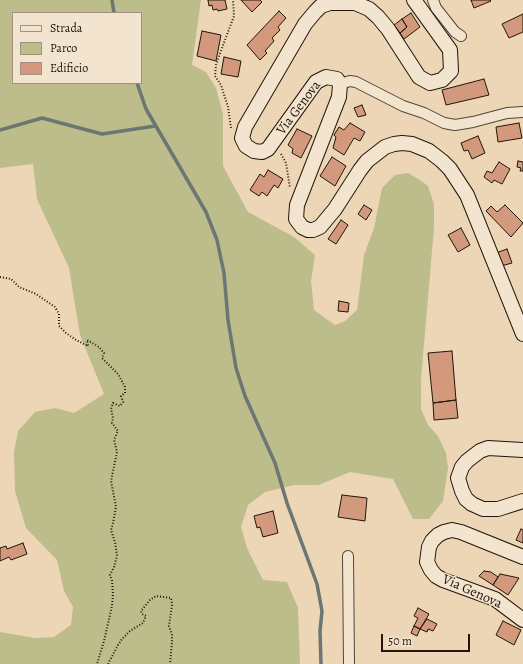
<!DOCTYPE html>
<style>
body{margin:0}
#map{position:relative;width:523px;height:664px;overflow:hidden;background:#ecd6b5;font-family:Alegreya,serif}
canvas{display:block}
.legend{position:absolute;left:12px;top:12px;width:130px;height:72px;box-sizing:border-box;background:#f3e4cf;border:1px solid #9f9281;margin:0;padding:5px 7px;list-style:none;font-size:12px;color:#21160b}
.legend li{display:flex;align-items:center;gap:8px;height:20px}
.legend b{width:20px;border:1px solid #9f9281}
.scale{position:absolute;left:381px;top:634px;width:89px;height:18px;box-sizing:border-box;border:2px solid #21160b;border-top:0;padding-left:5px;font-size:12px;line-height:14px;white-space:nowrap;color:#21160b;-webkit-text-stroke:3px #f3e4cf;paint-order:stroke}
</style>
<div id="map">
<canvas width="523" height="664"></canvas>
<ul class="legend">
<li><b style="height:5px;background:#f3e4cf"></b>Strada</li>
<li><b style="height:11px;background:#bcbd8b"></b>Parco</li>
<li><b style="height:11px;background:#d3997c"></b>Edificio</li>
</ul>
<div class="scale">50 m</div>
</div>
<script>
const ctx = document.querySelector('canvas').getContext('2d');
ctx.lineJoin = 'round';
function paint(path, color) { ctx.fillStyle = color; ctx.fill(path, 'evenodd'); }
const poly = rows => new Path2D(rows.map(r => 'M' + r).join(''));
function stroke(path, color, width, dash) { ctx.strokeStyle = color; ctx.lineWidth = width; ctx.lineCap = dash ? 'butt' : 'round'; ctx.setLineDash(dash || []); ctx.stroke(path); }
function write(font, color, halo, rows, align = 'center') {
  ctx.font = font + ' Alegreya,serif'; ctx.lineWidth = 3; ctx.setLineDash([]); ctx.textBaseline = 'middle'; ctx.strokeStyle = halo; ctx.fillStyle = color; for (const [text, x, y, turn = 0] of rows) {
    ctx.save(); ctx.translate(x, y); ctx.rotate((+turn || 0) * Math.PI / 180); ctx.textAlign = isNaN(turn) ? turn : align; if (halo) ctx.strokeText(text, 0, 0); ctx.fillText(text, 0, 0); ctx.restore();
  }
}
const green = poly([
 [0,0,201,0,192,65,206,72,216,88,223,114,223,166,248,212,294,237,315,255,311,281,314,310,335,325,345,321,357,310,364,255,374,228,382,188,395,175,408,173,420,180,428,186,434,204,434,228,421,379,421,409,428,425,438,436,446,453,448,468,443,501,429,519,413,519,393,479,350,472,319,485,294,485,265,492,248,505,241,527,247,548,263,580,287,582,298,608,300,664,0,664,0,632,35,638,54,637,71,625,73,607,64,591,57,560,26,528,15,491,14,452,18,431,35,412,55,408,74,413,104,394,80,335,69,268,37,199,33,164,0,168],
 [13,13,141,13,141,83,13,83]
]);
const stream = poly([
 [112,0,114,13],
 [137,83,146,109,206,212,217,240,224,273,228,320,236,368,245,396,275,463,287,503,317,584,322,611,320,631,321,664],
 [0,130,42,118,102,134,155,126]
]);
const building = poly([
 [208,0,225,0,227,9,218,11,217,9,213,10,212,5,209,6,208,0],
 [241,0,260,0,262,2,252,12,241,0],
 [471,0,490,0,491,1,474,8,471,0],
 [279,11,286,18,278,27,280,30,272,38,274,41,265,51,267,53,260,60,247,45,279,11],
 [411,13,420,27,404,39,400,33,407,27,402,19,411,13],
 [523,14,523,32,509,38,502,24,523,14],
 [402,19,407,27,400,33,394,25,402,19],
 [202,31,221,35,216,61,197,56,202,31],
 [224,57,241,61,238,77,221,74,224,57],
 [484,79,489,95,446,105,442,90,484,79],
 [362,105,366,115,358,117,354,108,362,105],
 [350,123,365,132,360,141,354,138,344,155,333,148,336,137,334,135,339,127,344,130,350,123],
 [519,123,522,138,498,142,496,127,519,123],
 [297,129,312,136,301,158,292,153,293,149,288,145,297,129],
 [478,136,485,153,472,159,468,150,464,151,461,143,478,136],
 [332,157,346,166,335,186,320,176,332,157],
 [518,161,523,162,523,171,520,171,521,168,517,167,518,161],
 [499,162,510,169,502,184,494,180,492,183,484,177,487,171,492,173,499,162],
 [268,170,283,179,278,188,274,185,267,196,262,192,259,196,250,190,260,174,264,177,268,170],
 [364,205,372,210,366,220,358,214,364,205],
 [505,205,523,223,511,237,486,211,491,206,497,212,505,205],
 [341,220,348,225,336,244,328,239,341,220],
 [461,228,470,245,458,252,448,235,461,228],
 [507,249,512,263,501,266,496,253,507,249],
 [339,301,349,303,348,312,338,311,339,301],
 [452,351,456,400,433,403,428,353,452,351],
 [456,400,458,418,434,420,433,403,456,400],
 [342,495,367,498,365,521,338,517,342,495],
 [273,511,278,533,263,537,260,527,257,528,254,516,273,511],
 [521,529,523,530,523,543,516,540,521,529],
 [23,543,27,554,11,560,9,557,0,561,0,548,6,546,7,549,23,543],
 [484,571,491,572,498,577,493,585,479,576,484,571],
 [500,574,519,578,508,595,493,585,500,574],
 [418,608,429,614,420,629,414,626,418,618,414,616,418,608],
 [427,619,437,624,433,631,428,629,427,632,420,629,427,619],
 [503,621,521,630,514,645,496,635,503,621],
 [414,626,420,629,417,636,411,633,414,626]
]);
const path = poly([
 [231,128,228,107,221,85,215,76,216,65,222,48,234,16,233,0],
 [281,154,286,163,290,188],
 [0,277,11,279,19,287,36,294,55,307,59,314,59,326,66,333,76,340,88,346,87,340,99,347,104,353,102,358,118,374,125,387,125,393,121,396,123,402,120,406,113,403,111,409,113,418,112,423,118,431,114,440,117,452,111,481,116,507,113,523,111,530,115,542,117,556,114,567,110,575,112,581,113,594,112,606,104,641,97,664],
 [108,664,118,645,122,639,130,631,143,623,146,616,142,614,141,611,150,600,156,596,171,598,172,605,169,626,172,635,172,642,170,664]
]);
const minor = poly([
 [433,0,436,8,455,32,461,36],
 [340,84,350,81,356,82,403,106,424,113,444,123,455,125,473,122,507,113,523,112],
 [348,556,349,664]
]);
const secondary = poly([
 [414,0,450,50,451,71,442,80,430,83,419,77,388,29,378,17,369,9,355,3,330,3,321,6,315,12,305,24,245,127,242,138,246,146,254,151,262,152,268,149,316,82,326,77,337,79,340,84,339,97,297,205,296,219,302,227,308,230,313,230,320,227,335,209,360,170,367,161,385,147,394,144,402,143,412,144,429,151,442,161,450,169,467,195,523,334],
 [523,450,488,448,480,451,467,461,462,467,458,478,462,491,466,499,472,504,483,509,498,509,523,501],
 [523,557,461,532,452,530,444,532,438,535,432,541,429,547,427,562,431,570,436,576,443,580,495,599,523,620]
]);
const streetNames = [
 ["Via Genova",299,108,-53],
 ["Via Genova",472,592,24]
];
paint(green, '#bcbd8b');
stroke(stream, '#6c7673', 3.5);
paint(building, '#d3997c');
stroke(building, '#21160b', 1);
stroke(minor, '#544636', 12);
stroke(secondary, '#21160b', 16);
stroke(path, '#21160b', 2, [1, 2]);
stroke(minor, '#f3e4cf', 10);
stroke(secondary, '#f3e4cf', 14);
write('14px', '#21160b', '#f3e4cf', streetNames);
</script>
